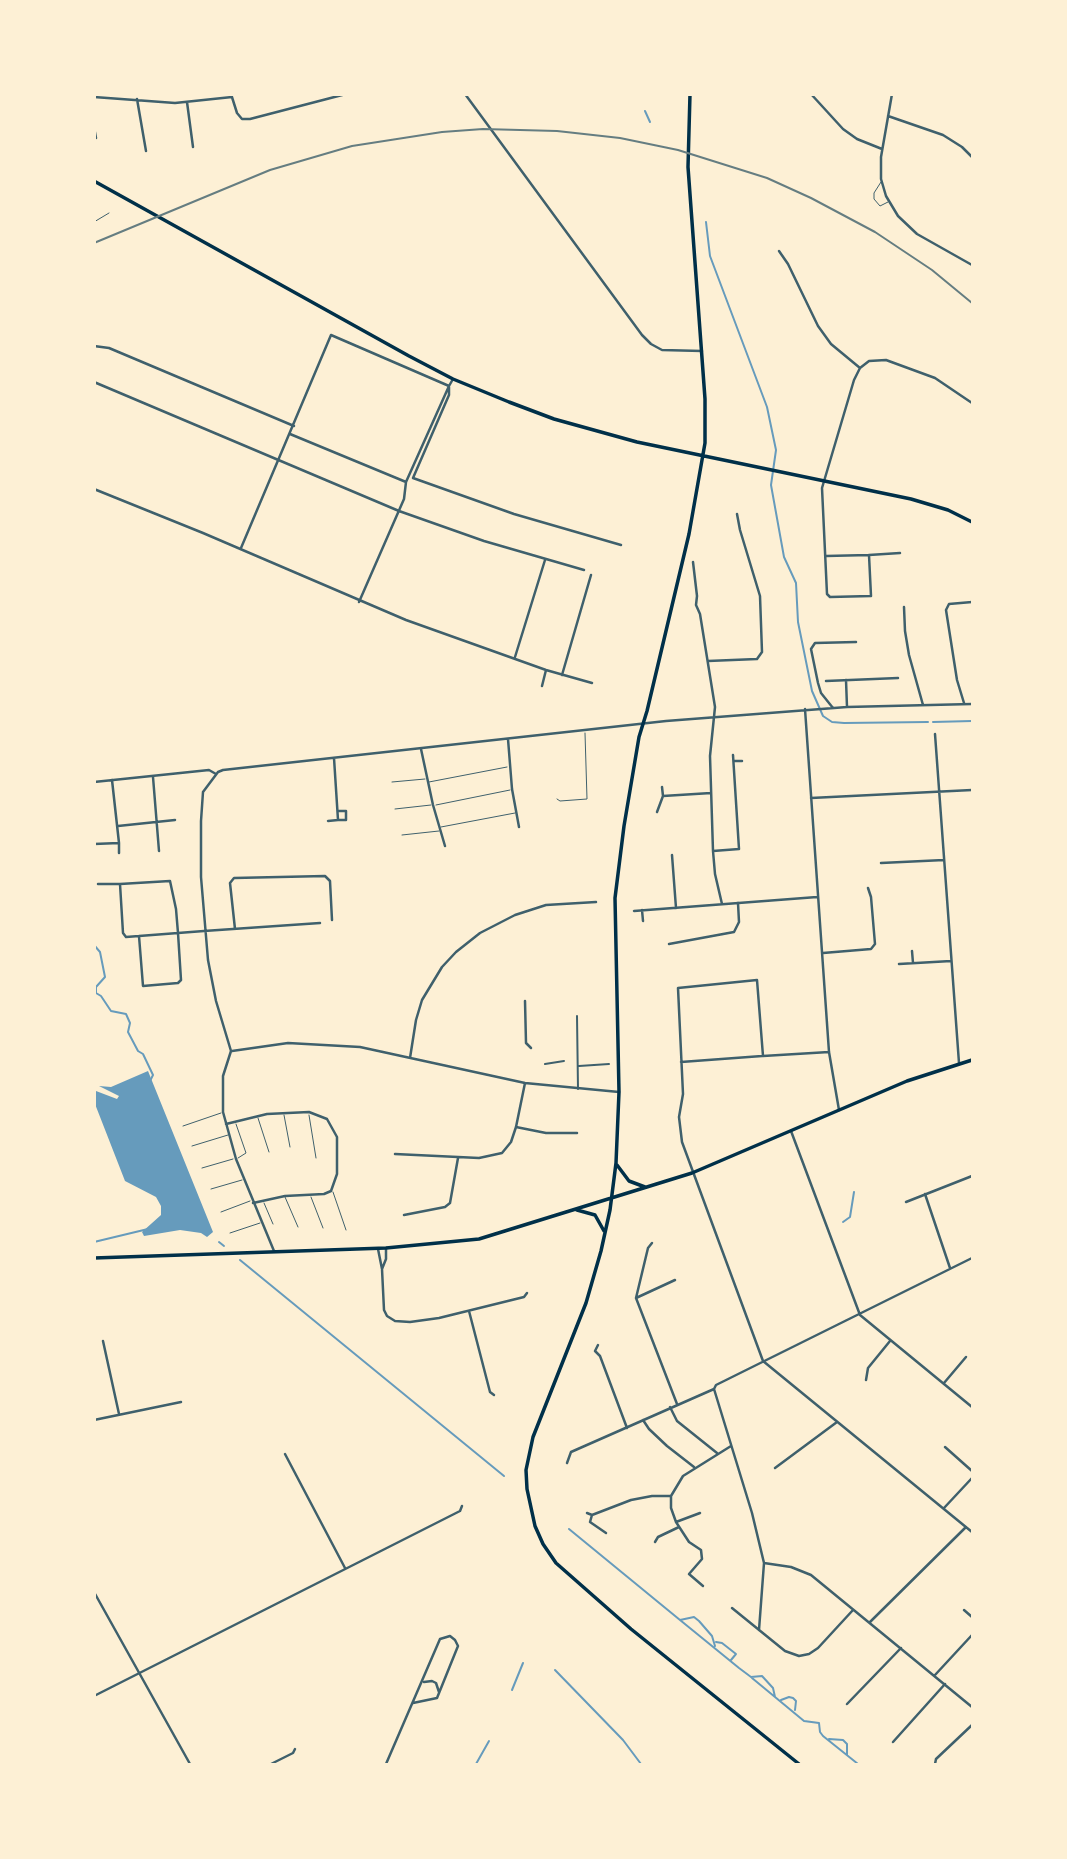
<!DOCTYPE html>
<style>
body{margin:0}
#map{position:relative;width:1067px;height:1859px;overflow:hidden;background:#fdf0d5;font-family:"Varela Round",sans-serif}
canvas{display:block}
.frame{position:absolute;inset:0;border:96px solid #fdf0d5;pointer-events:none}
</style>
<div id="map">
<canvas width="1067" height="1859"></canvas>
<div class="frame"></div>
</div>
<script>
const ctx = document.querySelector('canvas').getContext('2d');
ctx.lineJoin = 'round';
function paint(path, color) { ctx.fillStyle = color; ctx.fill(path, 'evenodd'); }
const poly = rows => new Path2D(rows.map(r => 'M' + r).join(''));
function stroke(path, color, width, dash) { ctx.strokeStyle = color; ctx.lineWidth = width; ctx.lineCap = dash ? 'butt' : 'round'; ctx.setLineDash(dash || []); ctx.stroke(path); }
const water = poly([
 [148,1071,213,1232,207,1237,201,1233,180,1230,144,1236,142,1232,161,1215,161,1206,156,1197,125,1181,95,1104,96,1091,117,1099,119,1096,99,1086,111,1087]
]);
const stream = poly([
 [645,111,650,122],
 [706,222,710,256,767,407,776,450,771,485,784,557,796,583,798,622,812,691,823,716,832,722,844,723,928,722],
 [933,722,972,721],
 [94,945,100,952,105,977,96,987,96,993,101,996,111,1011,126,1014,130,1023,128,1032,138,1051,143,1054,153,1075,150,1081],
 [843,1222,850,1217,854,1192],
 [94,1242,148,1229],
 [219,1242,224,1246],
 [240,1260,504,1476],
 [569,1529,680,1620,694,1617,699,1621,712,1636,715,1646],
 [680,1620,739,1668,751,1677,762,1676,773,1688,775,1697,804,1721,819,1723,820,1732,823,1736,858,1764],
 [716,1642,722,1643,736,1654,731,1660],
 [555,1670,623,1740,641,1764],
 [752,1678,775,1697],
 [512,1690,523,1663],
 [781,1700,789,1697,793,1698,796,1701,795,1710],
 [829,1739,843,1740,847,1744,847,1755],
 [476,1764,489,1741]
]);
const service = poly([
 [881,182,874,193,874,199,880,206,888,202],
 [94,222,109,213],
 [392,782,425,779],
 [429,782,507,767],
 [557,799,560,801,587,799,585,733],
 [436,805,510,790],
 [395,809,431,805],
 [441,827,515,813],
 [402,835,439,831],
 [284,1115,290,1147],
 [309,1115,316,1158],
 [258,1118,269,1152],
 [236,1124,246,1153,238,1158],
 [183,1126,221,1113],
 [192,1146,228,1135],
 [202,1168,233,1159],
 [211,1189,242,1180],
 [333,1192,346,1230],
 [285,1197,298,1227],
 [311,1197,323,1228],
 [264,1203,273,1224],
 [221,1212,250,1201],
 [230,1233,260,1223]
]);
const pedestrian = poly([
 [577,1016,578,1089],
 [545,1064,564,1061],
 [579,1066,609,1064]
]);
const minor = poly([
 [231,94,237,113,242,119,250,119,346,94],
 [465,94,642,335,651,344,662,350,702,351],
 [811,94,843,129,857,139,882,149],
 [892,94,881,157,881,179,886,196,898,216,917,234,972,265],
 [94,97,175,103,232,97],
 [137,99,146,151],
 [187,102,193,147],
 [888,116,943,135,962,147,972,157],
 [94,127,96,138],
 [779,251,788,264,818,326,831,344,860,368],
 [94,346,109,348,294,426],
 [94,382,399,511,484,541,584,570],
 [290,434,406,482],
 [413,478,514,514,621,545],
 [413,478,449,395,449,387],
 [94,489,203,533,406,620,546,670,592,683],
 [241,548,331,335,449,386,453,379],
 [869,555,900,553],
 [826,556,869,555,871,596,830,597,827,594,822,488,854,380,860,368,869,361,886,360,935,378,972,403],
 [693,562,697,596,696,605,700,614,715,707,710,756,713,851,715,874,722,904],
 [359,602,404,499,406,482,449,386],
 [904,607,905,631,909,655,923,705],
 [515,657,545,560],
 [708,661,757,659,762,652,760,596,740,530,737,514],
 [562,675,591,575],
 [846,680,847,707],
 [826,681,898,678],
 [542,686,546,670],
 [964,703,957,680,946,610,949,604,972,602],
 [833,708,821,693,818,683,811,649,815,643,856,642],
 [805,709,829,1052,839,1110],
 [935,734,959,1063],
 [508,739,512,789,519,827],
 [421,749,433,805,445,846],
 [734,761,742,761],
 [153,777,159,851],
 [94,782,209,770,216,774],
 [662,787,663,796],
 [811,798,972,790],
 [657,812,663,796,711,793],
 [338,820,346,820,346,811,338,811],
 [328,821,338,820,334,758],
 [118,826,175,820],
 [119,843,119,853],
 [94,844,119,843,112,780],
 [713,851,739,849,733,755],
 [672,855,676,908],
 [881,863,944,860],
 [98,884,120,884],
 [642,910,643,921],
 [634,911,817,897],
 [235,929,230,883,234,878,325,876,330,881,332,920],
 [139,936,143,986,178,983,181,980,178,933,176,909,170,881,120,884,123,933,126,937,204,931,320,923],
 [669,944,734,932,739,922,738,903],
 [912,951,913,963],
 [823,953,871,949,875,944,871,897,868,888],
 [899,964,951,961],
 [525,1001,526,1043,531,1048],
 [232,1051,288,1043,360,1047,525,1083,619,1092],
 [829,1052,763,1056,757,980,678,988,683,1094,679,1117,682,1142,763,1361,972,1532],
 [410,1058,416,1020,422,1000,442,967,456,952,480,933,515,915,546,905,596,902],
 [681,1062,762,1056],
 [226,1124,267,1114,309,1112,327,1119,337,1137,337,1174,331,1191,324,1194,285,1196,253,1203],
 [516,1127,546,1133,577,1133],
 [791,1131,860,1315,972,1407],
 [395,1154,479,1158,502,1153,511,1142,516,1127,525,1083],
 [925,1194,950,1268],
 [906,1202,972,1176],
 [404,1215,445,1207,450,1203,458,1158],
 [652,1243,648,1248,636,1298,677,1404],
 [378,1249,382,1269,384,1310,387,1316,395,1321,410,1322,439,1318,524,1297,527,1293],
 [274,1251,236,1159,223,1112,223,1076,231,1051,216,1001,208,960,201,877,201,821,203,792,218,772,223,770,666,721,847,707,972,704],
 [382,1269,386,1259,386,1248],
 [636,1298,675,1280],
 [469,1311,490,1392,494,1395],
 [103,1341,119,1414],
 [598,1345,595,1351,600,1356,627,1428],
 [866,1380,868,1368,890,1341],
 [944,1383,966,1357],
 [714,1389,752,1513,764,1563,759,1630],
 [670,1407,677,1421,717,1453],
 [94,1420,181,1402],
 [643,1420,649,1429,667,1446,694,1467],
 [945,1447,972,1471],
 [285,1454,345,1568],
 [567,1463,571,1452,714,1389,716,1385,972,1258],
 [775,1468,837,1422],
 [944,1508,972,1478],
 [587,1513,592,1515,631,1500,652,1496,671,1496],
 [592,1515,590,1522,606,1533],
 [676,1522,700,1513],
 [655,1542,658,1537,679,1527],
 [764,1563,791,1567,811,1575,972,1707],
 [703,1586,689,1574,702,1559,701,1550,689,1542,676,1522,671,1508,671,1496,683,1476,731,1446],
 [732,1608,785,1651,799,1656,809,1654,818,1648,853,1610],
 [964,1610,972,1617],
 [870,1622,966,1527],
 [935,1675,972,1635],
 [424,1682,432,1681,436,1683,439,1692],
 [94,1696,460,1511,462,1506],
 [847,1704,901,1648],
 [893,1742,945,1684],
 [271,1764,293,1753,295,1749],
 [386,1764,440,1639,450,1636,455,1640,458,1646,437,1698,413,1703],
 [935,1764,936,1759,972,1725]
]);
const tertiary = poly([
 [94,1592,190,1764]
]);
const secondary = poly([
 [690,94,688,167,705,399,705,443,689,534,647,711,639,737,624,826,615,898,619,1092,616,1163,610,1210,601,1251,586,1303,533,1437,526,1470,527,1489,535,1526,543,1544,556,1563,631,1629,799,1764],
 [94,181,409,356,453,379,509,402,554,419,637,442,911,499,948,510,972,522],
 [617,1165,629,1181,645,1187],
 [577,1210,595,1215,604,1231],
 [94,1258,386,1248,479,1239,692,1173,907,1081,972,1060]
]);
const rail = poly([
 [94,243,270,170,352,146,442,132,483,129,557,131,620,138,678,150,767,178,811,198,875,232,932,270,972,303]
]);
paint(water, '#669bbc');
stroke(stream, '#669bbc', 2);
stroke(service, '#3f606c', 1);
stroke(pedestrian, '#3f606c', 2);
stroke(minor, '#3f606c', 2.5);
stroke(tertiary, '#3f606c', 2.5);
stroke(secondary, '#003049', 3.5);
stroke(rail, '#657d81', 2);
</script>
